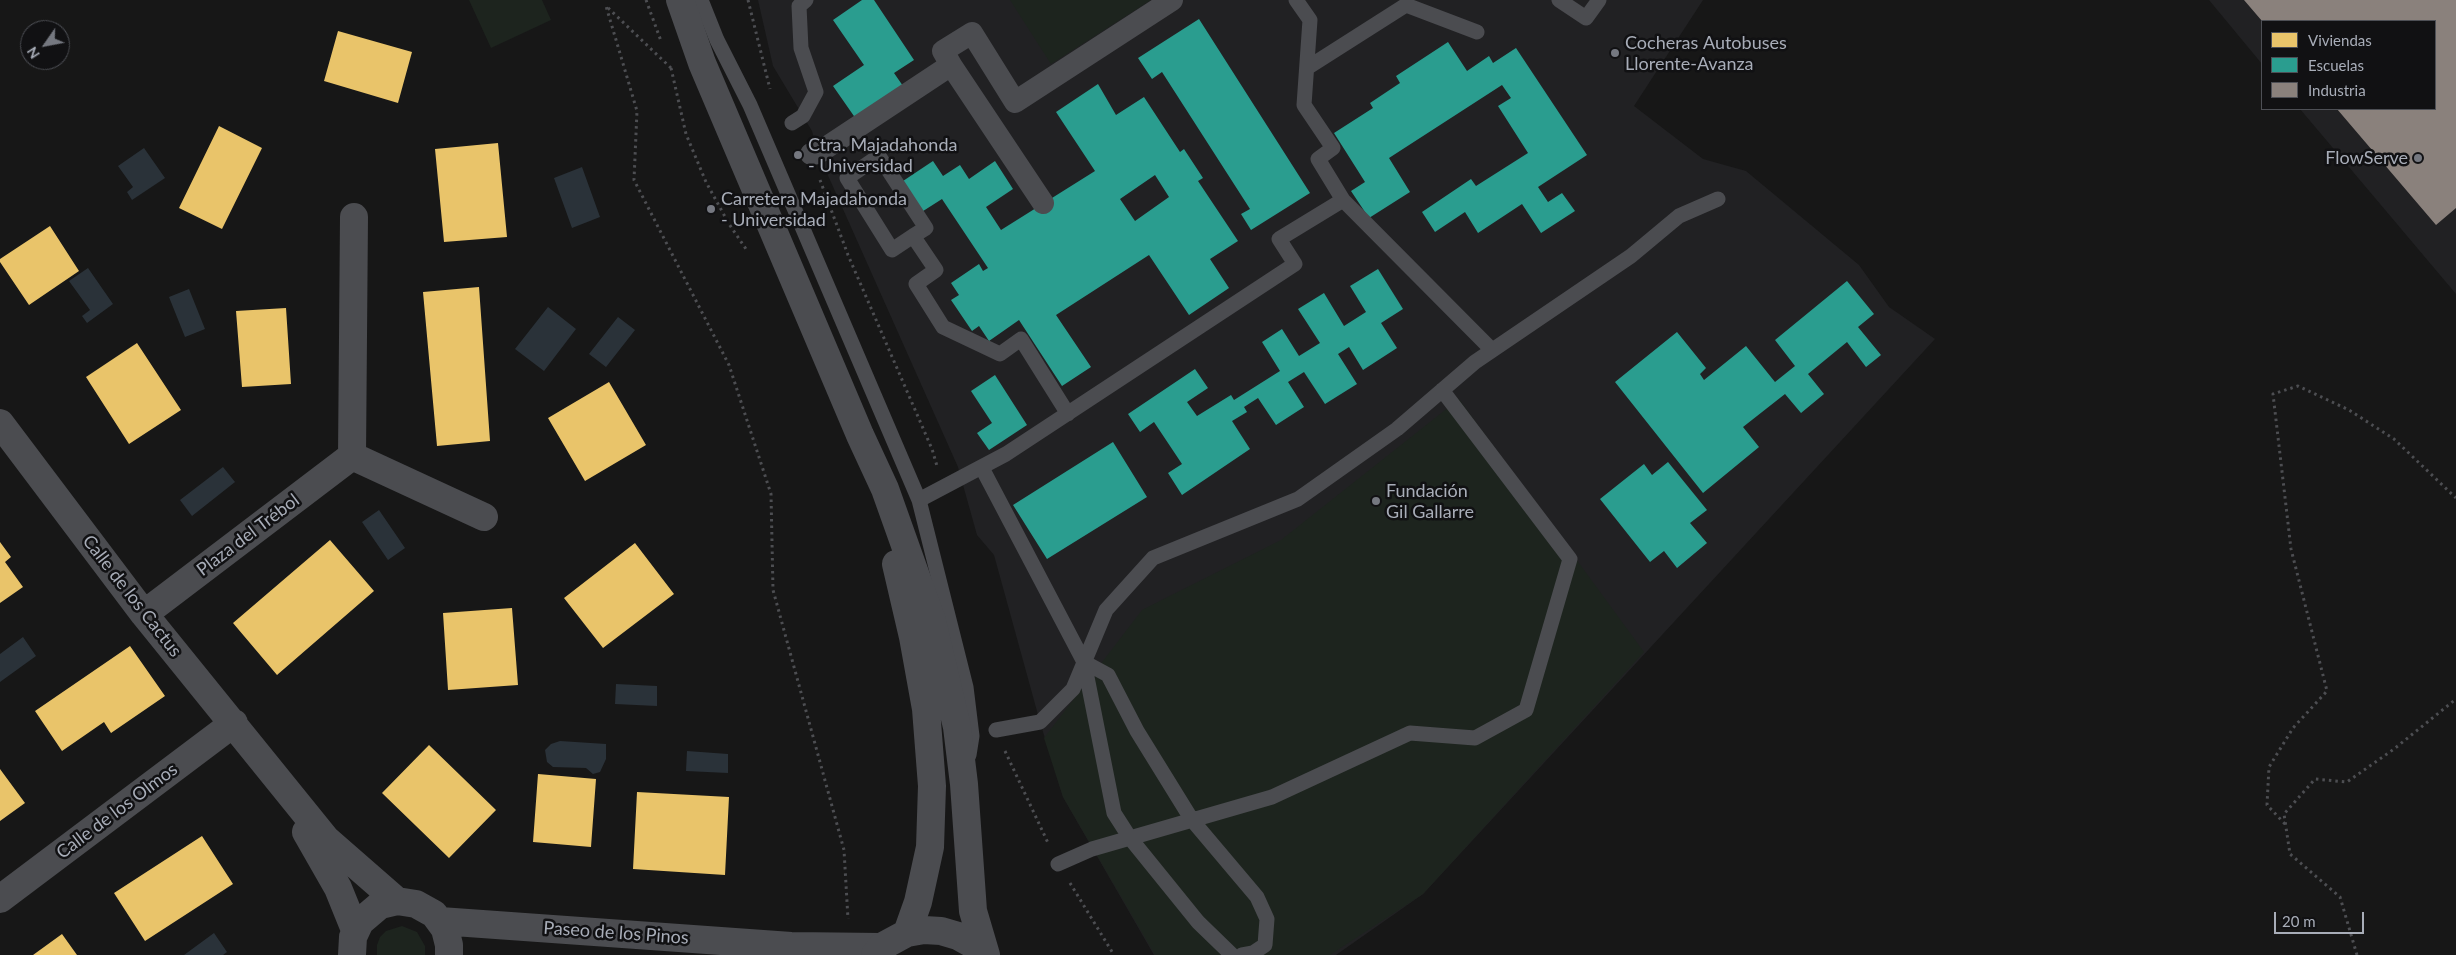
<!DOCTYPE html>
<meta charset="utf-8">
<style>
body{margin:0}
#map{position:relative;width:2456px;height:955px;overflow:hidden;background:#171717;font-family:Lato,sans-serif}
canvas{display:block}
.legend{position:absolute;left:2261px;top:20px;width:175px;height:90px;box-sizing:border-box;background:#111113;border:1px solid #4d4f55;margin:0;padding:6px 9px;list-style:none;font-size:15px;color:#a8adb8}
.legend li{display:flex;align-items:center;gap:10px;height:25px}
.legend b{width:25px;border:1px solid #4d4f55}
.north{position:absolute;left:20px;top:20px;width:50px;height:50px;box-sizing:border-box;background:#111113;border:1px solid #4d4f55;border-radius:50%;rotate:237deg;font-size:14px;font-weight:700;line-height:20px;text-align:center;color:#a8adb8}
.north::after{content:'';display:block;margin:auto;width:18px;height:22px;background:#757880;clip-path:polygon(50% 0,100% 100%,50% 72%,0 100%)}
.scale{position:absolute;left:2274px;top:912px;width:90px;height:22px;box-sizing:border-box;border:2px solid #a8adb8;border-top:0;padding-left:6px;font-size:15px;line-height:18px;white-space:nowrap;color:#a8adb8;-webkit-text-stroke:4px #111113;paint-order:stroke}
</style>
<div id="map">
<canvas width="2456" height="955"></canvas>
<ul class="legend">
<li><b style="height:14px;background:#e9c46a"></b>Viviendas</li>
<li><b style="height:14px;background:#2a9d8f"></b>Escuelas</li>
<li><b style="height:14px;background:#8a817c"></b>Industria</li>
</ul>
<div class="north">N</div>
<div class="scale">20 m</div>
</div>
<script>
const ctx = document.querySelector('canvas').getContext('2d');
ctx.lineJoin = 'round';
function paint(path, color) { ctx.fillStyle = color; ctx.fill(path, 'evenodd'); }
const poly = rows => new Path2D(rows.map(r => 'M' + r).join(''));
function stroke(path, color, width, dash) { ctx.strokeStyle = color; ctx.lineWidth = width; ctx.lineCap = dash ? 'butt' : 'round'; ctx.setLineDash(dash || []); ctx.stroke(path); }
function write(font, color, halo, rows, align = 'center') {
  ctx.font = font + ' Lato,sans-serif'; ctx.lineWidth = 5; ctx.setLineDash([]); ctx.textBaseline = 'middle'; ctx.strokeStyle = halo; ctx.fillStyle = color; for (const [text, x, y, turn = 0] of rows) {
    ctx.save(); ctx.translate(x, y); ctx.rotate((+turn || 0) * Math.PI / 180); ctx.textAlign = isNaN(turn) ? turn : align; if (halo) ctx.strokeText(text, 0, 0); ctx.fillText(text, 0, 0); ctx.restore();
  }
}
const built = poly([
 [758,0,1703,0,1634,106,1703,159,1746,171,1859,265,1889,307,1935,339,1423,894,1336,955,1154,955,1063,797,1040,722,994,555,977,535,958,467,818,153,812,131,773,66],
 [2209,0,2456,0,2456,294,2300,109,2435,109,2435,21,2262,21,2262,64]
]);
const green = poly([
 [469,0,542,0,551,20,491,48],
 [1010,0,1151,0,1051,64],
 [1459,399,1644,652,1423,894,1330,955,1155,955,1063,797,1044,738,1142,610,1281,540],
 [402,926,417,932,425,946,425,955,377,955,377,945,380,937,386,931]
]);
const water = poly([
 [144,148,165,178,132,200,127,192,133,187,118,166],
 [582,167,600,217,572,228,554,178],
 [88,268,113,304,87,323,82,316,90,310,69,281],
 [189,289,205,329,185,337,169,297],
 [548,307,576,329,544,371,515,349],
 [618,317,635,330,606,367,589,354],
 [223,467,235,482,192,516,180,500],
 [379,510,405,548,388,560,362,522],
 [23,637,36,656,0,682,0,654],
 [616,684,657,686,657,706,615,704],
 [560,741,606,744,606,759,600,772,593,774,586,768,553,767,547,762,545,750,551,744],
 [687,751,728,754,728,773,686,771],
 [214,933,227,952,223,955,184,955]
]);
const homes = poly([
 [338,31,412,52,398,103,324,81],
 [219,126,262,148,222,229,179,208],
 [498,143,507,237,444,242,435,149],
 [50,226,79,271,29,305,0,262,0,259],
 [479,287,490,441,437,446,423,292],
 [286,308,291,384,242,387,236,311],
 [137,343,181,410,129,444,86,377],
 [609,382,646,445,585,481,548,418],
 [330,540,374,591,277,675,233,623],
 [0,542,11,557,5,562,23,587,0,603],
 [635,543,674,594,603,648,564,598],
 [512,608,518,685,448,690,443,613],
 [130,646,165,696,111,733,104,722,62,751,35,711],
 [429,745,496,810,449,858,382,793],
 [0,769,25,803,0,821],
 [538,774,596,779,591,847,533,842],
 [637,792,729,797,725,875,633,869],
 [202,836,233,884,145,941,114,893],
 [62,934,77,955,33,955]
]);
const schools = poly([
 [862,0,874,0,914,60,894,73,903,86,856,119,833,86,864,65,833,20],
 [1199,19,1310,193,1251,230,1241,214,1250,209,1162,72,1152,79,1138,58],
 [1448,42,1467,71,1489,56,1493,63,1516,48,1587,155,1538,187,1548,202,1562,193,1575,211,1541,233,1522,204,1478,233,1465,212,1435,232,1422,212,1471,179,1476,186,1528,153,1498,106,1511,98,1502,85,1389,158,1410,192,1369,218,1351,191,1365,182,1334,133,1373,108,1370,103,1400,83,1396,76],
 [1098,84,1116,115,1144,97,1180,152,1184,149,1203,178,1198,181,1238,241,1210,259,1229,288,1189,315,1149,255,1056,315,1091,367,1062,386,1019,320,989,341,979,326,972,331,951,300,959,295,951,283,979,264,983,271,988,268,942,199,920,213,900,183,933,161,943,176,960,165,969,179,995,161,1013,189,986,207,1001,230,1095,171,1056,112],
 [1155,175,1169,197,1135,221,1120,199],
 [1378,269,1403,309,1381,323,1397,348,1363,370,1349,347,1338,354,1357,384,1325,404,1304,372,1288,382,1304,407,1276,425,1258,398,1244,407,1247,412,1232,421,1250,449,1182,495,1168,473,1182,464,1154,422,1140,432,1128,414,1195,369,1208,388,1187,402,1197,416,1231,395,1234,400,1280,371,1262,342,1282,329,1299,356,1320,343,1298,309,1324,293,1344,326,1366,312,1350,286],
 [1847,281,1874,314,1858,327,1881,355,1866,367,1847,342,1808,374,1824,394,1801,413,1785,394,1743,427,1759,447,1703,493,1615,382,1677,332,1706,368,1700,374,1704,380,1746,346,1775,382,1795,366,1775,340],
 [995,375,1027,425,989,450,977,433,992,423,971,391],
 [1113,442,1147,497,1047,559,1013,505],
 [1668,462,1707,510,1690,523,1707,543,1677,568,1664,551,1650,562,1600,499,1644,464,1652,475]
]);
const industry = poly([
 [2244,0,2456,0,2456,208,2436,225,2337,109,2435,109,2435,21,2262,21]
]);
const path = poly([
 [646,0,661,41],
 [748,0,770,89],
 [671,68,606,6,637,111,634,180,729,365,771,494,773,590,844,850,848,919],
 [671,68,686,134,706,182,729,224,748,252],
 [820,180,848,255,932,449,937,466],
 [1005,751,1049,845],
 [2285,824,2267,805,2269,767,2293,728,2327,691,2291,549,2273,394,2298,386,2349,410,2394,439,2456,498],
 [1070,883,1114,955],
 [2357,955,2340,897,2290,854,2284,814,2315,779,2347,782,2394,749,2456,699]
]);
const service = poly([
 [701,0,717,40,750,105,919,500,966,687,972,736,969,755],
 [1559,0,1586,18,1599,0],
 [1307,68,1406,5,1477,32],
 [792,123,803,116,816,92,801,48,799,6,806,0],
 [1343,200,1492,350],
 [913,236,892,250,847,178,879,156,926,228,913,236,936,270,916,284,943,327,1000,354,1021,339,1068,414],
 [982,468,1084,662,1114,813,1130,838,1198,922,1232,955],
 [919,500,1006,454,1295,264,1279,239,1343,200,1318,159,1333,148,1304,105,1310,20,1296,0],
 [1084,662,1108,675,1137,731,1192,820,1257,897,1267,919,1265,945,1253,953,1242,955],
 [996,730,1040,722,1073,689,1106,610,1153,558,1298,499,1397,429,1475,362,1631,256,1679,216,1718,199],
 [1058,864,1092,849,1272,797,1410,733,1475,738,1526,710,1570,559,1442,390]
]);
const pedestrian = poly([
 [951,65,1043,203],
 [811,154,818,153,951,65,943,51,972,33,1015,102,1172,0]
]);
const minor = poly([
 [354,217,352,456,484,517],
 [0,423,144,614,326,839,397,901],
 [144,614,352,456],
 [306,832,338,888,355,930],
 [0,899,234,723],
 [440,921,791,946,881,947],
 [352,955,353,937,360,922,380,905,397,901,416,904,434,914,445,929,449,945,449,955]
]);
const tertiary = poly([
 [680,0,702,63,860,435,885,489,932,621,957,727,964,784,973,911,986,955],
 [896,564,913,637,926,709,932,786,930,847,918,902,907,933],
 [875,955,881,947,907,933,924,930,941,931,958,936,974,945,984,955]
]);
const markers = [
 [1615,53,5,"#757880"],
 [798,155,5,"#757880"],
 [2418,158,5,"#757880"],
 [711,209,5,"#757880"],
 [1376,501,5,"#757880"]
];
const poiNames = [
 ["Cocheras Autobuses",1625,43],
 ["Llorente-Avanza",1625,64],
 ["Ctra. Majadahonda",808,145],
 ["- Universidad",808,166],
 ["FlowServe",2408,158,"right"],
 ["Carretera Majadahonda",721,199],
 ["- Universidad",721,220],
 ["Fundación",1386,491],
 ["Gil Gallarre",1386,512]
];
const streetNames = [
 ["Plaza del Trébol",248,535,-37],
 ["Calle de los Cactus",132,596,52],
 ["Calle de los Olmos",117,811,-37],
 ["Paseo de los Pinos",616,933,4]
];
paint(built, '#212123');
paint(green, '#1d241e');
paint(water, '#2a3239');
paint(homes, '#e9c46a');
paint(schools, '#2a9d8f');
paint(industry, '#8a817c');
stroke(path, '#4d4e52', 3, [2.5, 4]);
stroke(service, '#4b4c50', 15);
stroke(pedestrian, '#4b4c50', 22);
stroke(minor, '#4b4c50', 28);
stroke(tertiary, '#4b4c50', 28);
for (const [x, y, r, color] of markers) { const dot = new Path2D(); dot.arc(x, y, r, 0, 2 * Math.PI); ctx.fillStyle = color; ctx.fill(dot); stroke(dot, '#111113', 2); }
write('18px', '#a8adb8', '#111113', poiNames, 'left');
write('18px', '#a8adb8', '#111113', streetNames);
</script>
